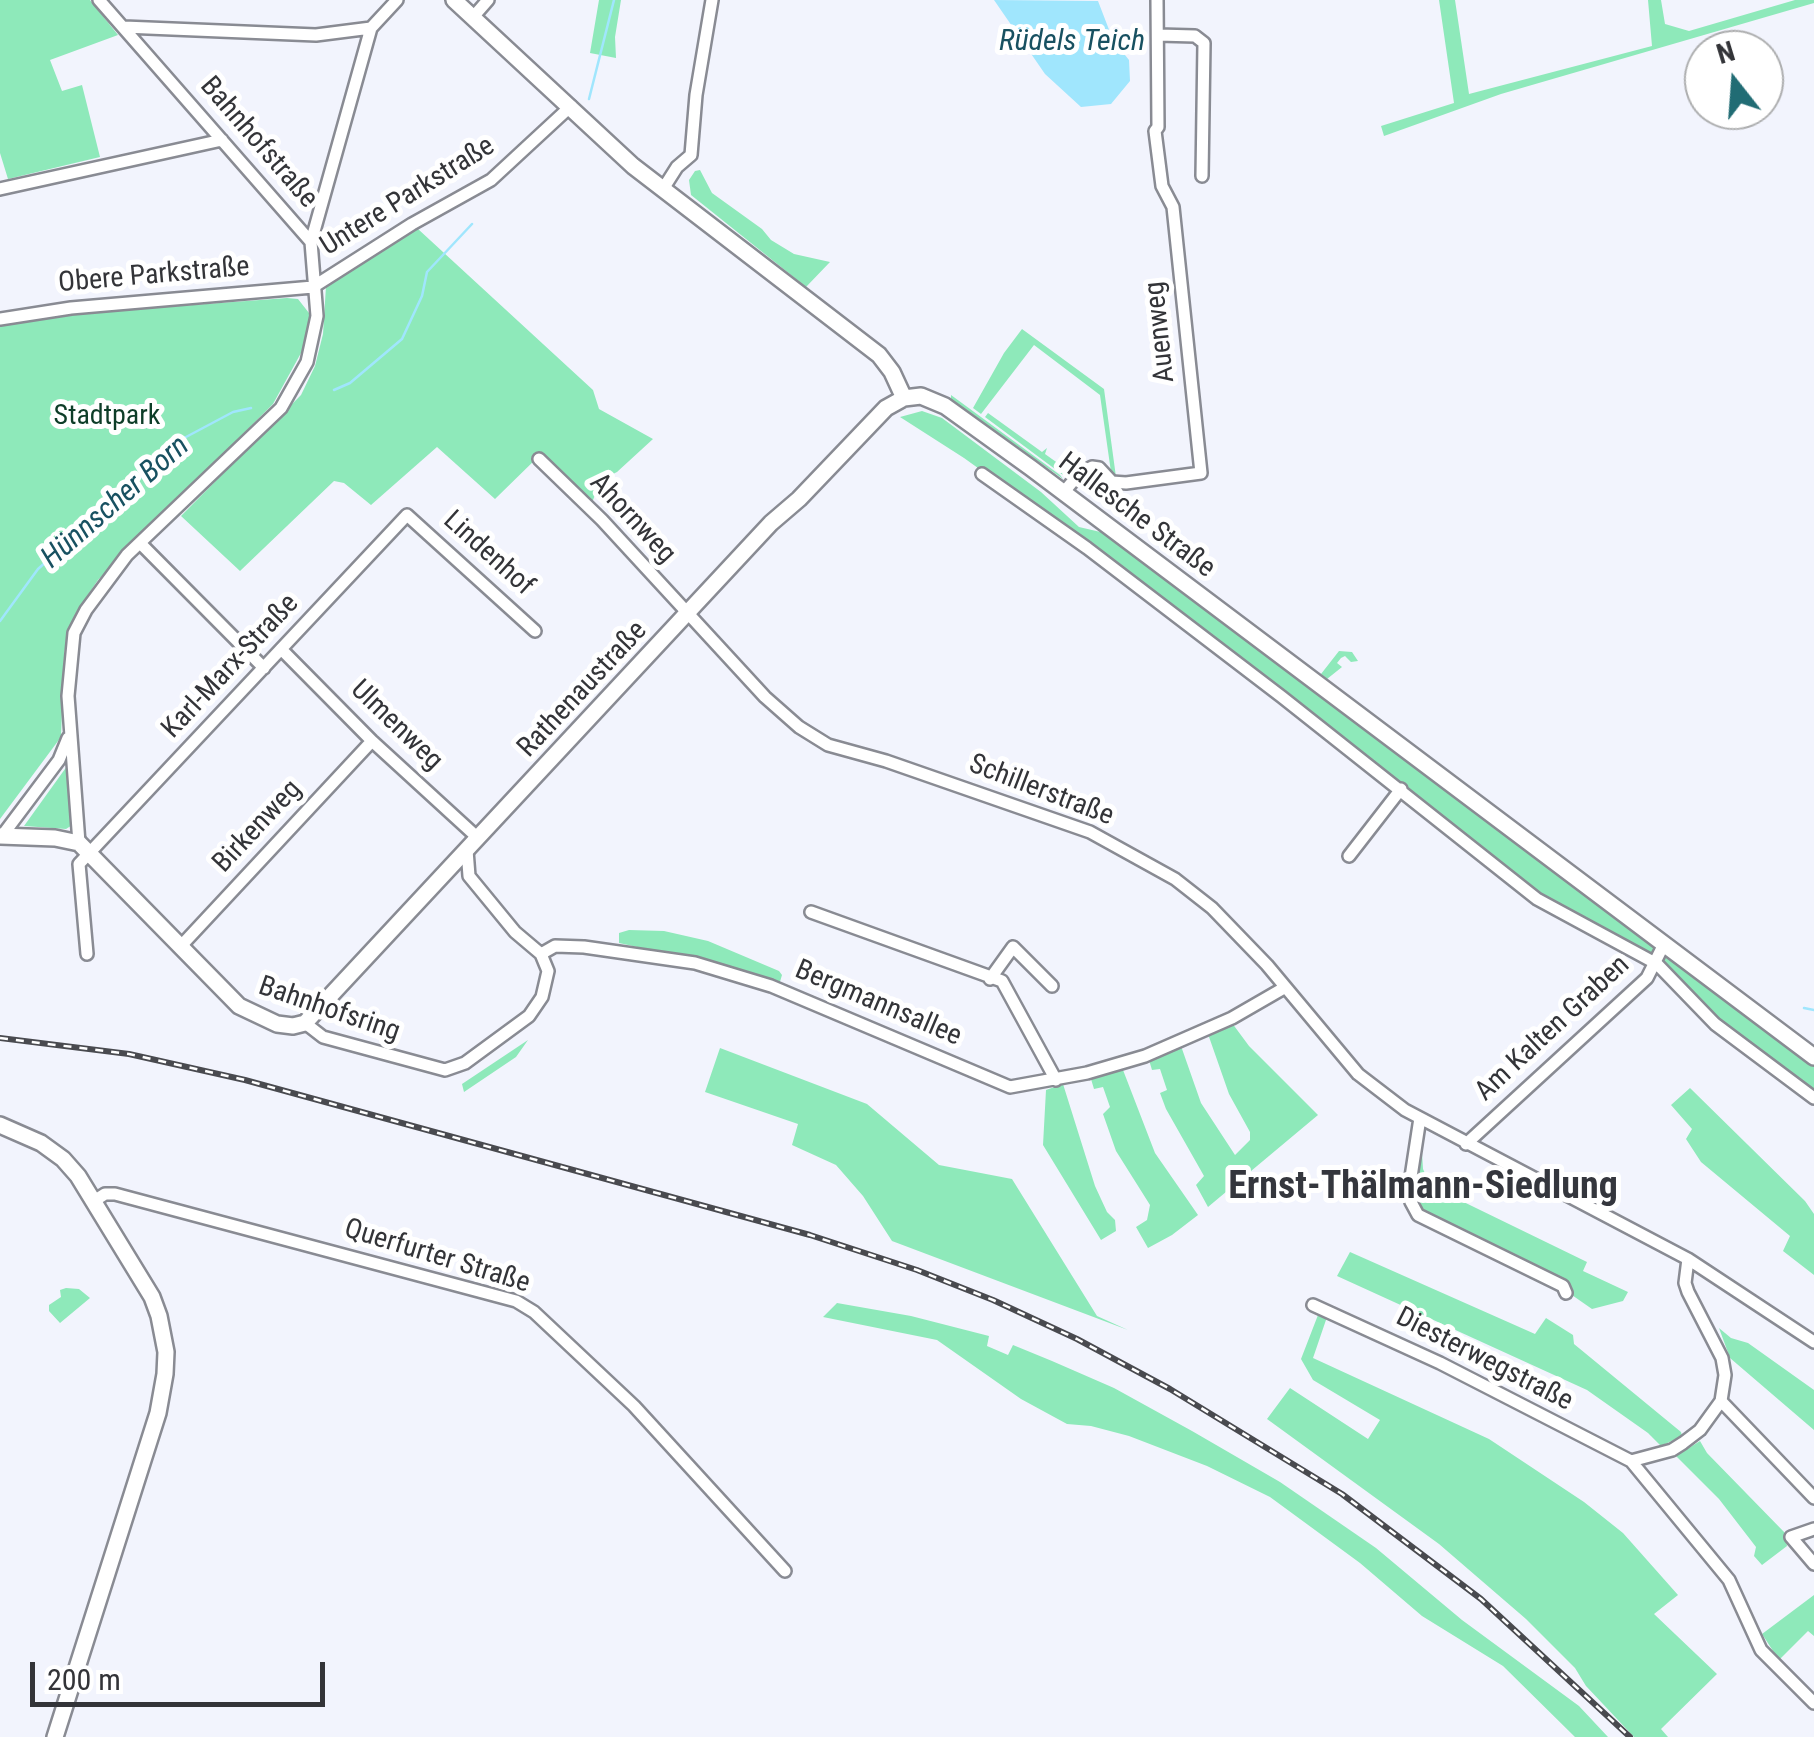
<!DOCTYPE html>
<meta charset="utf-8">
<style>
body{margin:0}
#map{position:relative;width:1814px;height:1737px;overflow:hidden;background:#f2f4fd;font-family:"Roboto Condensed",sans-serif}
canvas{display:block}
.north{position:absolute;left:1684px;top:30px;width:100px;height:100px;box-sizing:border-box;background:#fff;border:2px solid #adaeaf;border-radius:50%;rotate:343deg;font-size:28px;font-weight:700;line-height:40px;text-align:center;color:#333438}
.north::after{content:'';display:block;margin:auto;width:35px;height:45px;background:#216c74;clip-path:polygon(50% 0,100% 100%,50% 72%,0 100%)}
.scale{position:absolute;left:30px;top:1662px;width:295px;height:45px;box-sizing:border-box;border:5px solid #333438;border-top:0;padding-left:12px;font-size:30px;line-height:35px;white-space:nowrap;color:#333438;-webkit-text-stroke:8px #fff;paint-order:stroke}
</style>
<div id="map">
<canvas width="1814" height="1737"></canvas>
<div class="north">N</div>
<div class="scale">200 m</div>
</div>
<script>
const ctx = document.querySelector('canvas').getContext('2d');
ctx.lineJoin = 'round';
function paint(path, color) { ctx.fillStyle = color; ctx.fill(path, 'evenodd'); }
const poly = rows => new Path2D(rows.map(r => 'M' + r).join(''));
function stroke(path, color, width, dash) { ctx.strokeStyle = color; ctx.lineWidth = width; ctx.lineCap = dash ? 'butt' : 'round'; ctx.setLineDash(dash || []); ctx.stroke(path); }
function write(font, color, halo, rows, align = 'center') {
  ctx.font = font + ' "Roboto Condensed",sans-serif'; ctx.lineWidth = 10; ctx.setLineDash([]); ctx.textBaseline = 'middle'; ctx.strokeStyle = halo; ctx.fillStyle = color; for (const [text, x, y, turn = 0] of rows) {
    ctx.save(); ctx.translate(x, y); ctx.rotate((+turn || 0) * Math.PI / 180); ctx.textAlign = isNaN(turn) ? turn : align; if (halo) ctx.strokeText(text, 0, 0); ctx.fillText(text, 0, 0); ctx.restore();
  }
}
const green = poly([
 [0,0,90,0,118,35,50,60,62,91,82,85,100,157,8,179,0,153],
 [599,0,621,0,615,37,616,58,590,53],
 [1439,0,1455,0,1469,94,1652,46,1648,0,1661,0,1665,24,1689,31,1795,0,1814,0,1814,3,1501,94,1384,136,1381,126,1454,103],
 [700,170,712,193,762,229,771,240,794,254,830,262,806,287,691,195,689,180,695,171],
 [418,229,593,390,599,409,653,439,617,472,601,480,593,500,588,502,540,455,495,499,437,447,371,505,344,483,334,481,240,571,181,516,301,395,315,366,323,334,326,286],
 [287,298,298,299,309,313,309,332,301,353,273,404,118,559,98,580,77,611,67,631,64,657,61,737,0,819,0,326,71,314],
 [1022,329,1104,389,1116,477,1111,472,1100,395,1034,345,981,414,973,408,1004,353],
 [951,395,1060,475,1063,479,951,399],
 [922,411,942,418,1041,492,1079,527,1109,534,1814,1063,1814,1091,1709,1013,1665,967,1538,892,1177,611,964,458,900,417],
 [988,413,1042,452,1047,448,1045,454,1066,469,1077,458,1076,467,1068,475,1063,475,985,417],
 [1339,651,1352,652,1358,661,1351,662,1345,656,1341,658,1337,663,1342,667,1327,679,1321,674],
 [70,762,77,822,66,829,24,826],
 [629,930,664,931,708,941,779,971,782,975,779,985,738,969,619,943,619,933],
 [1232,1023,1249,1046,1318,1115,1208,1207,1196,1185,1204,1176,1166,1109,1160,1093,1167,1090,1160,1069,1152,1070,1149,1060,1181,1046,1201,1103,1235,1155,1250,1140,1250,1132,1229,1094,1208,1034],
 [528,1040,516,1057,464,1092,462,1084],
 [720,1048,867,1104,939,1165,1012,1179,1097,1316,1128,1330,892,1241,863,1196,836,1165,792,1145,798,1124,705,1092],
 [1123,1070,1155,1153,1198,1215,1172,1235,1148,1248,1136,1227,1147,1220,1150,1205,1116,1151,1103,1114,1110,1107,1103,1087,1094,1089,1091,1079],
 [1063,1084,1095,1186,1107,1212,1115,1220,1116,1231,1101,1240,1043,1145,1046,1090],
 [1690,1088,1805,1201,1814,1214,1814,1275,1783,1251,1790,1236,1701,1162,1686,1139,1692,1129,1671,1105],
 [1418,1152,1422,1153,1423,1169,1429,1182,1439,1190,1587,1262,1583,1271,1628,1292,1623,1301,1592,1309,1569,1293,1430,1217,1419,1207,1414,1196],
 [1350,1252,1535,1334,1546,1318,1573,1335,1574,1344,1681,1432,1682,1436,1661,1446,1648,1433,1587,1390,1337,1276],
 [66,1288,79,1289,90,1298,60,1323,49,1311,49,1305,61,1297,60,1290],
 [837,1303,911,1316,989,1336,987,1346,1008,1355,1013,1345,1052,1361,1114,1388,1192,1431,1280,1482,1376,1548,1462,1620,1579,1706,1608,1737,1575,1737,1503,1666,1422,1616,1360,1563,1270,1497,1207,1466,1129,1436,1091,1426,1067,1424,1021,1399,937,1340,823,1317],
 [1318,1315,1327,1317,1313,1358,1489,1439,1584,1502,1623,1533,1678,1595,1654,1614,1717,1674,1661,1729,1668,1737,1634,1737,1586,1686,1575,1668,1526,1619,1439,1544,1267,1419,1290,1388,1368,1439,1380,1420,1313,1380,1301,1359],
 [1719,1328,1731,1338,1748,1343,1814,1390,1814,1430,1730,1358],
 [1700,1441,1707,1453,1785,1533,1787,1546,1762,1565,1754,1556,1756,1547,1719,1499,1676,1456],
 [1814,1595,1814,1636,1808,1631,1779,1660,1762,1634]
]);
const water = poly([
 [994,0,1098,1,1113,40,1129,60,1130,81,1111,104,1081,107,1045,74]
]);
const stream = poly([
 [589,99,614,0],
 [334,390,350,383,402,339,422,296,427,272,472,224],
 [0,621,38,569,186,437,233,412,251,408],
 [1804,1008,1814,1010]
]);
const street = poly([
 [474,16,488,0],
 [124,27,316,35,371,28],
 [1158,35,1195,36,1204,43,1202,176],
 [0,189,222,140],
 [663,189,677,167,691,155,696,95,712,0],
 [311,242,371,28,397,0],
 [0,319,71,308,313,287,412,224,491,180,571,106],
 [539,459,602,520,765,697,799,727,828,745,886,761,1090,832,1175,879,1212,908,1267,965,1358,1074,1405,1110,1688,1259,1814,1342],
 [982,474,1087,548,1282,697,1537,899,1657,964,1715,1024,1814,1098],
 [1063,493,1079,474,1092,467,1099,468,1112,482,1126,483,1201,473,1173,207,1162,186,1155,131,1158,127,1157,0],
 [140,543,264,668],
 [281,649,372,741,478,838],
 [2,836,59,760,68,738],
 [79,843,68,696,74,633,86,610,127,555,281,408,307,362,317,316,311,242,99,0],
 [1349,856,1401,789],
 [811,912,1002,981,1056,1080],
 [180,947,372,741],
 [87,954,79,864,407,515,535,631],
 [541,954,555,946,584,947,695,963,771,986,1010,1087,1087,1073,1145,1056,1232,1018,1284,988],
 [990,979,1013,947,1052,986],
 [305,1023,323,1037,445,1070,465,1063,529,1016,542,997,548,971,541,954,515,932,469,876,467,850],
 [1420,1118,1409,1190,1411,1202,1418,1215,1563,1286,1566,1293],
 [1466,1144,1647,978,1664,944],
 [94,1201,105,1194,115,1194,516,1301,534,1312,634,1406,785,1571],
 [1313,1305,1440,1363,1631,1461,1729,1580,1761,1650,1814,1703],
 [1721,1401,1814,1498],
 [1631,1461,1672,1450,1683,1443,1700,1430,1721,1401,1725,1375,1722,1358,1688,1292,1685,1283,1688,1259],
 [1814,1529,1791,1537,1814,1564]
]);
const secondary = poly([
 [454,0,633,166,879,355,892,372,904,398],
 [0,836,55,838,79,843,239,1006,277,1024,293,1026,305,1023,771,523,799,499,886,408,904,398,921,396,945,406,1031,468,1814,1057],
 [0,1125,41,1143,63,1159,78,1176,152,1297,159,1316,166,1352,165,1374,158,1413,55,1737]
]);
const rail = poly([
 [0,1038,129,1054,245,1080,810,1235,917,1270,993,1300,1077,1339,1170,1389,1342,1494,1481,1599,1630,1737]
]);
const streetNames = [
 ["Bahnhofstraße",258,143,49],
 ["Untere Parkstraße",408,197,-32],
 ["Obere Parkstraße",154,276,-5],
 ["Auenweg",1161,332,-96],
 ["Hallesche Straße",1136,516,37],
 ["Ahornweg",632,519,47],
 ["Lindenhof",488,554,42],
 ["Karl-Marx-Straße",231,667,-47],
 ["Rathenaustraße",583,690,-47],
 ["Ulmenweg",396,726,44],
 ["Schillerstraße",1041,791,21],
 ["Birkenweg",258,827,-47],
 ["Bergmannsallee",878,1004,23],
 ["Bahnhofsring",329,1010,19],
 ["Am Kalten Graben",1553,1029,-43],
 ["Querfurter Straße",437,1257,17],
 ["Diesterwegstraße",1484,1360,27]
];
const parkNames = [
 ["Stadtpark",107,417]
];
const waterNames = [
 ["Rüdels Teich",1072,42],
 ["Hünnscher Born",116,503,-41]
];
const districtNames = [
 ["Ernst-Thälmann-Siedlung",1423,1188]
];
paint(green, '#8ee9ba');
paint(water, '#a0e6fd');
stroke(stream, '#a0e6fd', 2.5);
stroke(street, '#898b93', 16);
stroke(secondary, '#898b93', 20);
stroke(street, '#fff', 11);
stroke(secondary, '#fff', 15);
stroke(rail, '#494a4f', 6);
stroke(rail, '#fff', 2.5, [8]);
write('28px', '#333438', '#fff', streetNames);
write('28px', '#0d3d28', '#fff', parkNames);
write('italic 30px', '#185161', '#fff', waterNames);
write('bold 38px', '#34363d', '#fff', districtNames);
</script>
